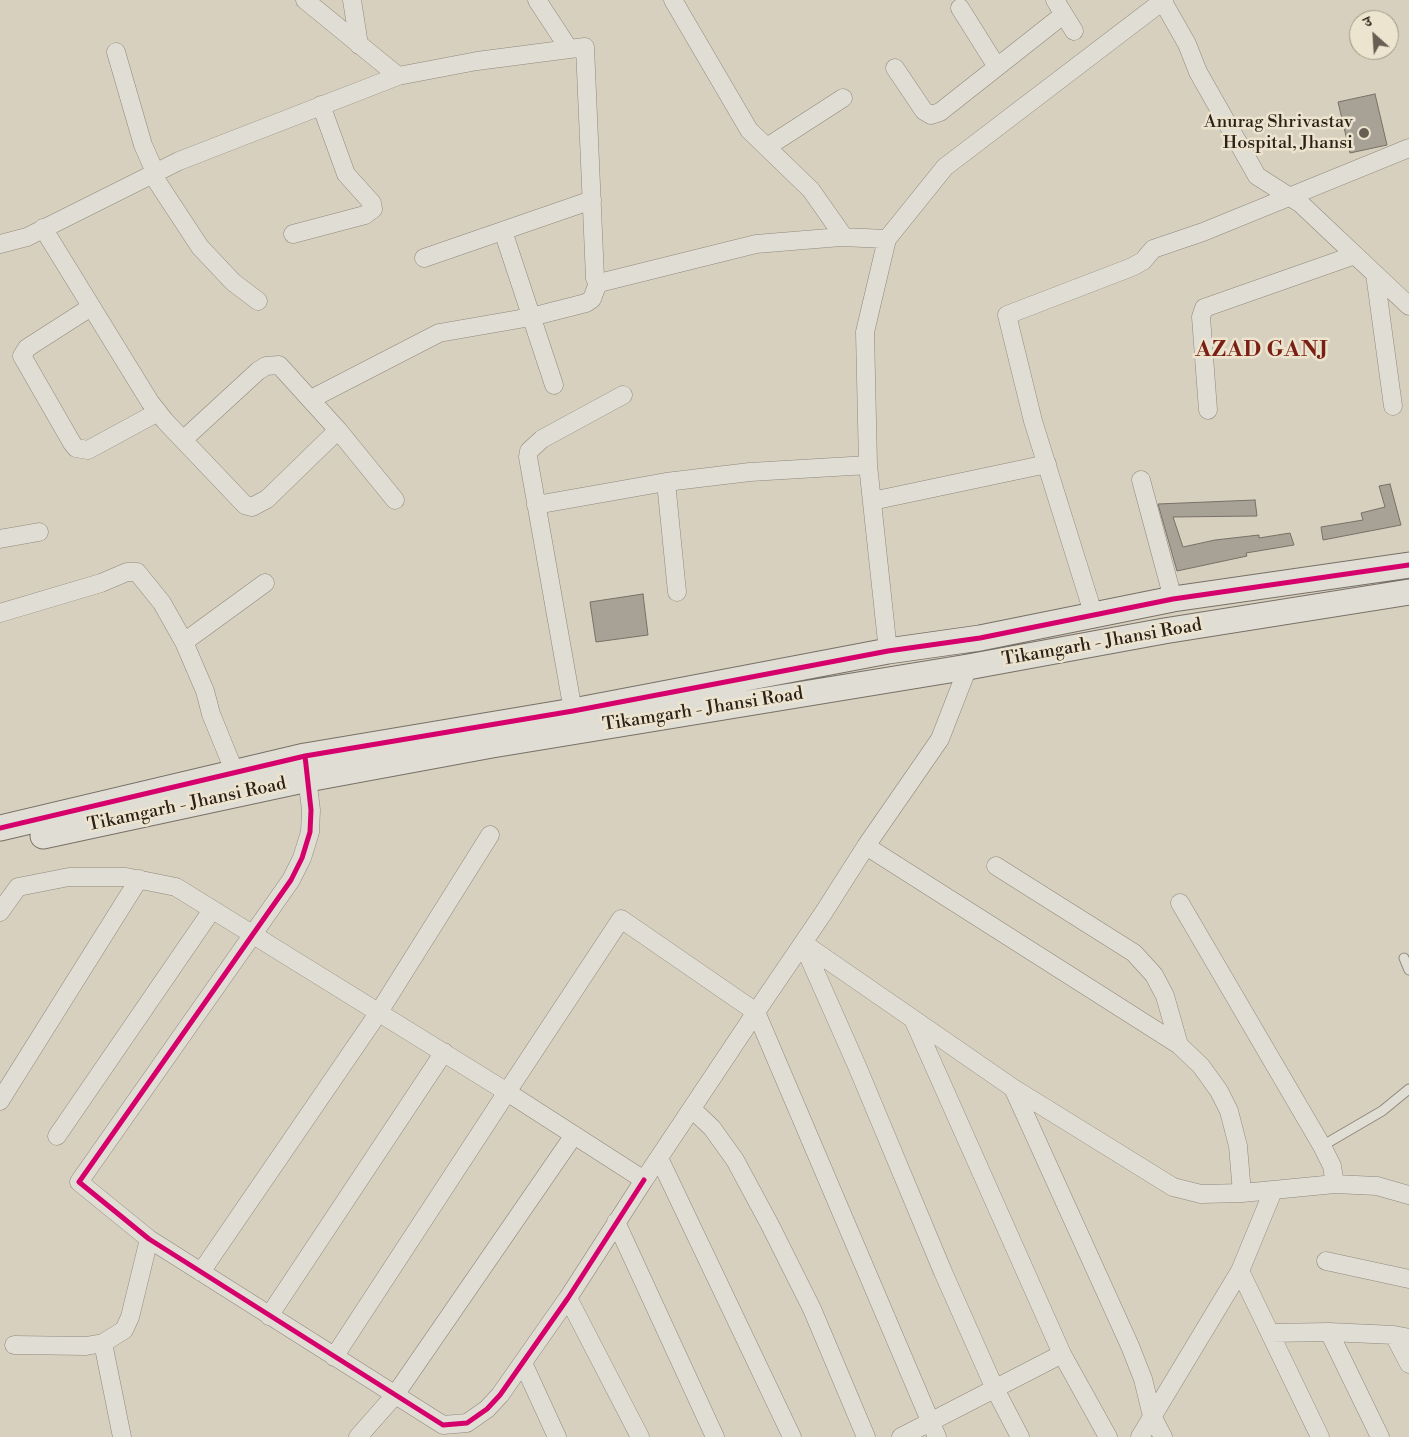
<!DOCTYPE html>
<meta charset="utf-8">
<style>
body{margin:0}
#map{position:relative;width:1409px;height:1437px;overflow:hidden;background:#d8d0be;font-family:"Libre Bodoni","Noto Serif Devanagari",serif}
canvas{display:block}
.north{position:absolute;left:1349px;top:10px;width:50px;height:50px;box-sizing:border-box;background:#ece4ce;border:1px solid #a09686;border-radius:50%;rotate:334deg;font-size:14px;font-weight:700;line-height:20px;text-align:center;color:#2d2119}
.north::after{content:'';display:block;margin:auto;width:18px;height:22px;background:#695e53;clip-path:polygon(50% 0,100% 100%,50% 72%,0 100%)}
</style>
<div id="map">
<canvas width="1409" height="1437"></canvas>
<div class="north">उ</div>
</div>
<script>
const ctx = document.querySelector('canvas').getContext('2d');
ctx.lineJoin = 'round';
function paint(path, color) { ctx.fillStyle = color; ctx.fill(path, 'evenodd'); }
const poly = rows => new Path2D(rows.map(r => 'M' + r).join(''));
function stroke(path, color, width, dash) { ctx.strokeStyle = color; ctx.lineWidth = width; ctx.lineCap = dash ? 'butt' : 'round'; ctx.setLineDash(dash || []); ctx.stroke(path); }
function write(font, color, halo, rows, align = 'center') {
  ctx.font = font + ' "Libre Bodoni",serif'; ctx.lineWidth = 5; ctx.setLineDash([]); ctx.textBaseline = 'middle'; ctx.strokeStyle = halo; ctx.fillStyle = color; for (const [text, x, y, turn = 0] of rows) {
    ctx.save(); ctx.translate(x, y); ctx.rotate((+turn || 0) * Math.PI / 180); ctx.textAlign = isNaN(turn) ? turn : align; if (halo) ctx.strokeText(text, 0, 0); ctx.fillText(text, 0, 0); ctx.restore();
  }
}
const building = poly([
 [1375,94,1387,145,1350,153,1338,102,1375,94],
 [1390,484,1401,525,1323,540,1321,527,1363,520,1361,513,1385,507,1379,486,1390,484],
 [1255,500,1257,516,1173,517,1183,547,1215,540,1259,535,1259,538,1290,533,1294,545,1246,553,1247,556,1177,571,1158,504,1255,500],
 [643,594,648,635,596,642,590,602,643,594]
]);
const lane = poly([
 [1404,958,1409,970],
 [1322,1146,1382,1111,1409,1089]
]);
const street = poly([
 [305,0,398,76],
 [352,0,359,45],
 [537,0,569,49],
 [673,0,749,130,811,190,844,237],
 [1055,0,1074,31],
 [1162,0,1187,44,1198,72,1257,176,1301,204,1409,306],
 [960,8,997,67],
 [116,52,143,145,155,172],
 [895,68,924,111,931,115,940,112,1063,15],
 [767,147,843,98],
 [152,174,200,247,233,282,258,301],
 [43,228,150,402,165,421,245,505,252,507,267,499,338,430],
 [503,231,554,385],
 [293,234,365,215,373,209,372,203,346,174,321,105],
 [0,244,27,237,179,161,398,76,477,61,585,47,595,278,603,282,756,244,841,237,887,239],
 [424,258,592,200],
 [1375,274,1393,406],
 [91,307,27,348,22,356,72,443,76,448,88,450,158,412],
 [311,399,439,333,531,317,586,303,592,299,599,280],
 [1208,410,1201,317,1204,308,1355,255],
 [183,440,258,371,266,366,279,365,338,430,395,500],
 [1141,480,1173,599],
 [666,482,677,592],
 [872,501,1047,464],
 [536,505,666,482,750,472,868,465],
 [0,539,39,532],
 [0,613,101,583,127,572,137,572,162,603,184,642,205,691,211,714,235,773],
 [1094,616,1033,421,1007,315,1132,267,1143,261,1153,249,1203,232,1409,148],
 [184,642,265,583],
 [888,651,868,465,865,332,887,239,945,167,1164,0],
 [573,711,528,457,529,451,542,439,623,395],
 [306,769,311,810,310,832,302,858,291,880,79,1182,149,1239,443,1425,467,1423,487,1409,500,1395,568,1298,644,1180],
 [866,846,1179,1045,1201,1066,1219,1091,1229,1111,1238,1146,1242,1193],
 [996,866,1134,953,1154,975,1165,996,1179,1045],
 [1180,903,1322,1146,1332,1166,1335,1184],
 [0,912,18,887,69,877,126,877,176,887,507,1092,334,1357],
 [803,943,1013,1088,1173,1187,1201,1194,1242,1193,1335,1184,1377,1186,1409,1195],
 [803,944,857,1066,943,1272,995,1389,1020,1437],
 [756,1012,644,1180,507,1092,621,919,756,1012,824,912,866,846,940,739,968,667],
 [756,1012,937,1437],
 [913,1019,1062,1354,1108,1437],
 [1013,1088,1130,1346,1143,1379,1152,1416,1163,1437],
 [0,1101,139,879],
 [692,1109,712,1128,735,1160,770,1225,812,1309,866,1437],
 [57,1136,212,910],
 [659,1158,792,1437],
 [616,1222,715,1437],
 [1326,1261,1409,1279],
 [1240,1271,1320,1437],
 [201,1272,379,1012,490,835],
 [568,1298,640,1437],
 [269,1316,444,1052],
 [1329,1332,1380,1437],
 [1270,1333,1329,1332,1394,1335,1409,1338],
 [1394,1335,1409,1364],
 [103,1343,122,1437],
 [14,1345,86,1346,103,1343,124,1330,130,1317,149,1239],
 [523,1363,557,1437],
 [358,1437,395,1395,574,1135],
 [901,1437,1062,1354],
 [1140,1437,1240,1271,1273,1191]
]);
const secondary = poly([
 [0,828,305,756,573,711,888,651,980,638,1173,599,1409,565],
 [43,836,308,779,492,745,968,667,1164,631,1409,592]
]);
const cycleway = poly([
 [305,756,311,810,310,832,302,858,291,880,79,1182,149,1239,443,1425,467,1423,487,1409,500,1395,568,1298,644,1180],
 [0,828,305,756,573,711,888,651,980,638,1173,599,1409,565]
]);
const markers = [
 [1364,133,6,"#695e53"]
];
const poiNames = [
 ["Anurag Shrivastav",1353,123],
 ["Hospital, Jhansi",1353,144]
];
const streetNames = [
 ["Tikamgarh - Jhansi Road",1102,643,-10],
 ["Tikamgarh - Jhansi Road",703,710,-9],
 ["Tikamgarh - Jhansi Road",187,805,-12]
];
const districtNames = [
 ["AZAD GANJ",1262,351]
];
paint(building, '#a8a296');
stroke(building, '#777067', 1);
stroke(lane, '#8e887d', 11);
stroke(street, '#8e887d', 19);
stroke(secondary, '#777067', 27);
stroke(lane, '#e0ddd4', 9);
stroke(street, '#e0ddd4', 18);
stroke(secondary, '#e0ddd4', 25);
stroke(cycleway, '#d6006c', 5);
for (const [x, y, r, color] of markers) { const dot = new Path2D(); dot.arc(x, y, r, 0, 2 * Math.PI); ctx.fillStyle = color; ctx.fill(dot); stroke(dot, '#ece4ce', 2); }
write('18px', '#2d2119', '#ece4ce', poiNames, 'right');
write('18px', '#2d2119', '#ece4ce', streetNames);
ctx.letterSpacing = '1px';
write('bold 22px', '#7a1f14', '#ece4ce', districtNames);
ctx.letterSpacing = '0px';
</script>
